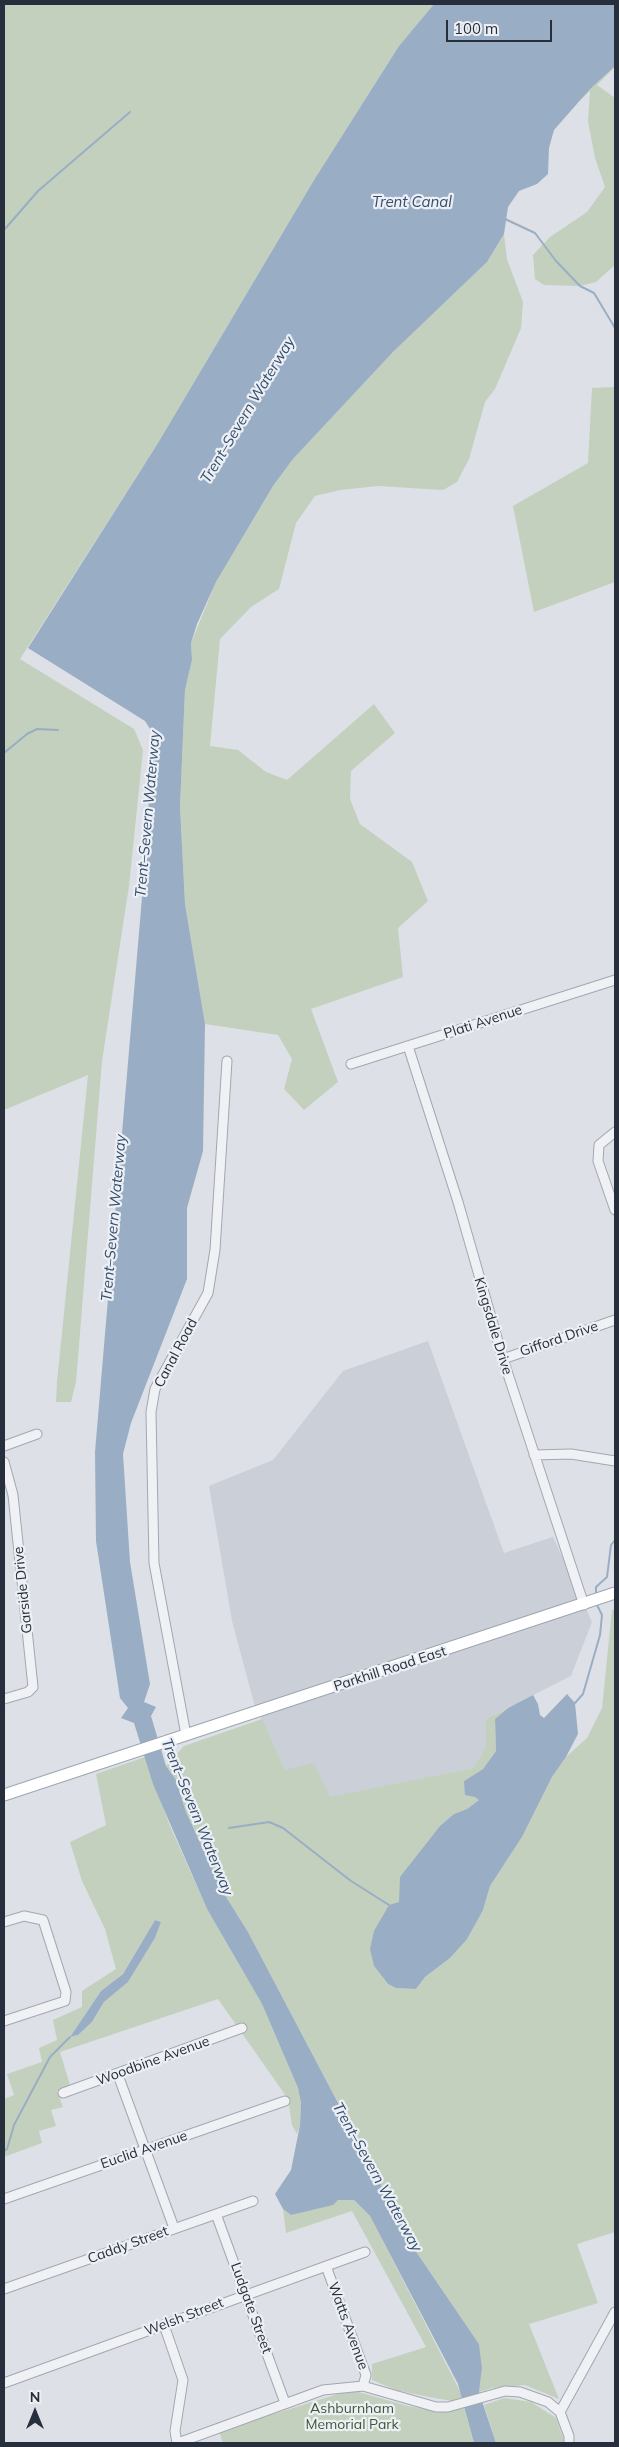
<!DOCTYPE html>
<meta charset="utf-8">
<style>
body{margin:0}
#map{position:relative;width:619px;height:2447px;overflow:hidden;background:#dde0e6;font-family:Mulish,sans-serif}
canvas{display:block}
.frame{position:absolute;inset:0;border:5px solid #272f3c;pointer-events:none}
.north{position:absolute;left:10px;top:2387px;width:50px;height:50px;-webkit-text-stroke:4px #eceff4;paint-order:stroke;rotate:0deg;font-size:14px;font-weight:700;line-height:20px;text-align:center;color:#272f3c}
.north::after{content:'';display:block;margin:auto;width:18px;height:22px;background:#272f3c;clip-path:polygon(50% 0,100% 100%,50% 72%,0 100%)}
.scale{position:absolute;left:446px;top:20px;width:106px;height:22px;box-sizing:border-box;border:2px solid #272f3c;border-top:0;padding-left:6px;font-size:15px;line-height:18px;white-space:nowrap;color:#272f3c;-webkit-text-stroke:4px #eceff4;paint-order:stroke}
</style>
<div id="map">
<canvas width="619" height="2447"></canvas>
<div class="frame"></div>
<div class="north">N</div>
<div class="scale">100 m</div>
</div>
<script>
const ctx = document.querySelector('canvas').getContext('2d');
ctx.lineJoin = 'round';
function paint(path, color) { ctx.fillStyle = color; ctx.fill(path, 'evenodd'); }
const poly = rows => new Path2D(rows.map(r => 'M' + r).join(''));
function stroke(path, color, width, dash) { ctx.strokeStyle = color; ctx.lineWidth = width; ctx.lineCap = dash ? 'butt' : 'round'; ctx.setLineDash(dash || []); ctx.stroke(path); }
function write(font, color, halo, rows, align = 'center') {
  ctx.font = font + ' Mulish,sans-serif'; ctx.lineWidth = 4.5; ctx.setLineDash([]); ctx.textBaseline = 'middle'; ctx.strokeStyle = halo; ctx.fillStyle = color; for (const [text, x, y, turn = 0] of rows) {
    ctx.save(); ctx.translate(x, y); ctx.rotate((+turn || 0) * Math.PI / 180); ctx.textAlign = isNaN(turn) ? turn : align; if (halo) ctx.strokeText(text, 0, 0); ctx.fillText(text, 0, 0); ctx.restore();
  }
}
const built = poly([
 [428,1341,504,1553,553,1537,592,1622,571,1676,486,1719,486,1747,473,1768,330,1798,285,1770,254,1703,232,1621,209,1486,273,1460,343,1371]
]);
const green = poly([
 [4,4,434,4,399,46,314,180,158,443,20,659,134,729,143,750,129,886,102,1061,76,1382,71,1402,56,1402,57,1382,88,1075,4,1110],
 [615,4,615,67,597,85,615,98,615,265,596,282,580,286,544,285,535,279,533,255,550,237,587,212,605,187,595,158,588,121,590,91,578,102],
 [504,234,507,259,523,302,521,328,495,389,485,402,469,459,457,482,443,490,378,486,340,490,315,496,296,523,279,589,251,607,220,639,210,746,238,750,266,772,287,780,374,704,395,733,351,771,350,799,360,824,412,862,428,901,398,928,403,977,311,1009,338,1082,304,1110,284,1089,292,1059,278,1035,205,1024,185,904,180,806,185,690,192,660,191,643,216,582,273,486,293,459,393,352,487,262],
 [615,387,615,582,534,612,513,506,588,463,592,388],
 [615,1609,615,2232,577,2244,598,2303,529,2324,559,2399,525,2385,492,2388,479,2392,482,2368,479,2344,417,2253,248,1932,223,1892,186,1812,176,1780,166,1766,184,1746,262,1719,285,1770,314,1763,330,1797,473,1768,486,1747,486,1719,508,1708,495,1719,496,1751,483,1769,464,1781,479,1800,467,1809,454,1814,399,1902,374,1966,388,1984,396,1988,416,1989,425,1977,450,1958,483,1910,490,1886,522,1837,552,1777,566,1757,587,1738,602,1708,612,1610],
 [145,1757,170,1826,207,1909,262,2004,298,2088,301,2103,300,2125,297,2134,292,2125,288,2099,218,1999,60,2052,70,2085,57,2091,63,2107,51,2110,56,2126,39,2131,42,2143,4,2157,4,2099,14,2095,7,2074,42,2062,39,2048,57,2040,53,2020,82,2007,82,1991,116,1969,105,1929,82,1881,70,1842,106,1825,96,1774],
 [155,1920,161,1922,155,1938,128,1982,104,2002,92,2022,78,2035,70,2037,101,1991,123,1974],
 [338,2200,354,2200,370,2216,463,2397,452,2401,429,2397,396,2390,372,2380,372,2364,426,2347,352,2211,286,2233,283,2209,291,2215],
 [351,2390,408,2406,438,2411,464,2407,474,2443,223,2443,219,2431],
 [504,2398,531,2402,556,2418,565,2443,496,2443,484,2405]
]);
const water = poly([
 [434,4,615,4,615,66,590,89,554,130,549,148,548,174,537,184,519,191,508,207,504,234,487,262,393,352,293,459,273,486,216,582,197,624,191,643,192,660,185,690,180,806,185,904,205,1024,203,1151,187,1208,187,1279,131,1423,123,1454,130,1562,150,1684,144,1702,156,1707,151,1716,166,1766,176,1780,186,1812,223,1892,248,1932,417,2253,479,2344,482,2368,479,2392,496,2443,474,2443,458,2384,370,2216,354,2200,338,2200,333,2205,291,2215,283,2209,275,2194,291,2170,300,2125,301,2103,298,2088,262,2004,207,1909,153,1784,134,1723,121,1718,128,1708,120,1698,96,1541,95,1452,147,838,152,732,145,721,28,648,158,443,314,180,399,46],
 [567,1694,575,1703,578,1734,566,1757,552,1777,522,1837,490,1886,483,1910,467,1939,450,1958,425,1977,416,1989,396,1988,388,1984,374,1966,370,1949,374,1931,389,1905,399,1902,400,1877,440,1826,454,1814,467,1809,479,1800,475,1797,465,1795,464,1781,483,1769,496,1751,495,1719,508,1708,533,1695,538,1704,540,1715,544,1718],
 [155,1920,161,1922,155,1938,128,1982,104,2002,92,2022,78,2035,70,2037,101,1991,123,1974]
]);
const stream = poly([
 [505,219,535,233,556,261,580,286,594,293,615,328],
 [4,230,38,191,130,112],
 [4,753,27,734,37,729,58,730],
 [596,1596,596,1587,607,1577,611,1545,615,1540],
 [575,1703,583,1694,600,1635,602,1615,596,1603],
 [229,1828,269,1822,283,1828,351,1881,389,1905],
 [4,2151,7,2149,14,2125,50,2057,70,2037]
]);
const minor = poly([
 [408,1046,458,1202,503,1359,584,1605],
 [351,1064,615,980],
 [615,1132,599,1145,598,1161,615,1210],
 [503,1359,615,1320],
 [4,1446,37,1434],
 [534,1455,571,1454,615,1461],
 [4,1462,13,1495,33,1687,28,1692,4,1699],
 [186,1735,154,1563,151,1412,155,1389,208,1293,215,1250,227,1061],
 [4,1922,24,1916,43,1920,66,1992,65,2001,4,2021],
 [118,2075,174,2228],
 [63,2093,242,2028],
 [4,2199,285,2101],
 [216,2214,285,2403],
 [326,2266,366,2375,363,2386],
 [4,2289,253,2201],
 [164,2325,183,2380,175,2431,177,2443],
 [4,2383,365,2252],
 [560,2412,615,2312],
 [178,2443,323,2390,363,2386,436,2407,448,2407,505,2391,520,2392,548,2402,560,2412,569,2436,569,2443]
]);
const major = poly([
 [4,1795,615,1593]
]);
const streetNames = [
 ["Plati Avenue",483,1022,-18],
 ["Kingsdale Drive",493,1326,73],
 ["Gifford Drive",559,1339,-19],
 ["Canal Road",176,1353,-62],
 ["Garside Drive",23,1590,-96],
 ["Parkhill Road East",390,1669,-18],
 ["Woodbine Avenue",153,2061,-20],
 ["Euclid Avenue",144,2150,-19],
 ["Caddy Street",128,2245,-20],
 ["Ludgate Street",251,2308,70],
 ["Welsh Street",184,2317,-21],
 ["Watts Avenue",348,2326,70]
];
const parkNames = [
 ["Ashburnham",352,2409],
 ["Memorial Park",352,2425]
];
const waterNames = [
 ["Trent Canal",412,202],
 ["Trent–Severn Waterway",248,410,-59],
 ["Trent–Severn Waterway",148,814,-85],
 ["Trent–Severn Waterway",114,1218,-85],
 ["Trent–Severn Waterway",197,1817,68],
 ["Trent–Severn Waterway",377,2177,61]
];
paint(built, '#cbcfd8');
paint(green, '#c3d0be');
paint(water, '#99aec5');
stroke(stream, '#99aec5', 2);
stroke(minor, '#a3a7b0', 11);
stroke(major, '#9da5b1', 13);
stroke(minor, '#eff1f5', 9);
stroke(major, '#fff', 11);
write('14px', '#272f3c', '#eceff4', streetNames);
write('14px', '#3b5735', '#eceff4', parkNames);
write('italic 15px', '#334d6d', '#eceff4', waterNames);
</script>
